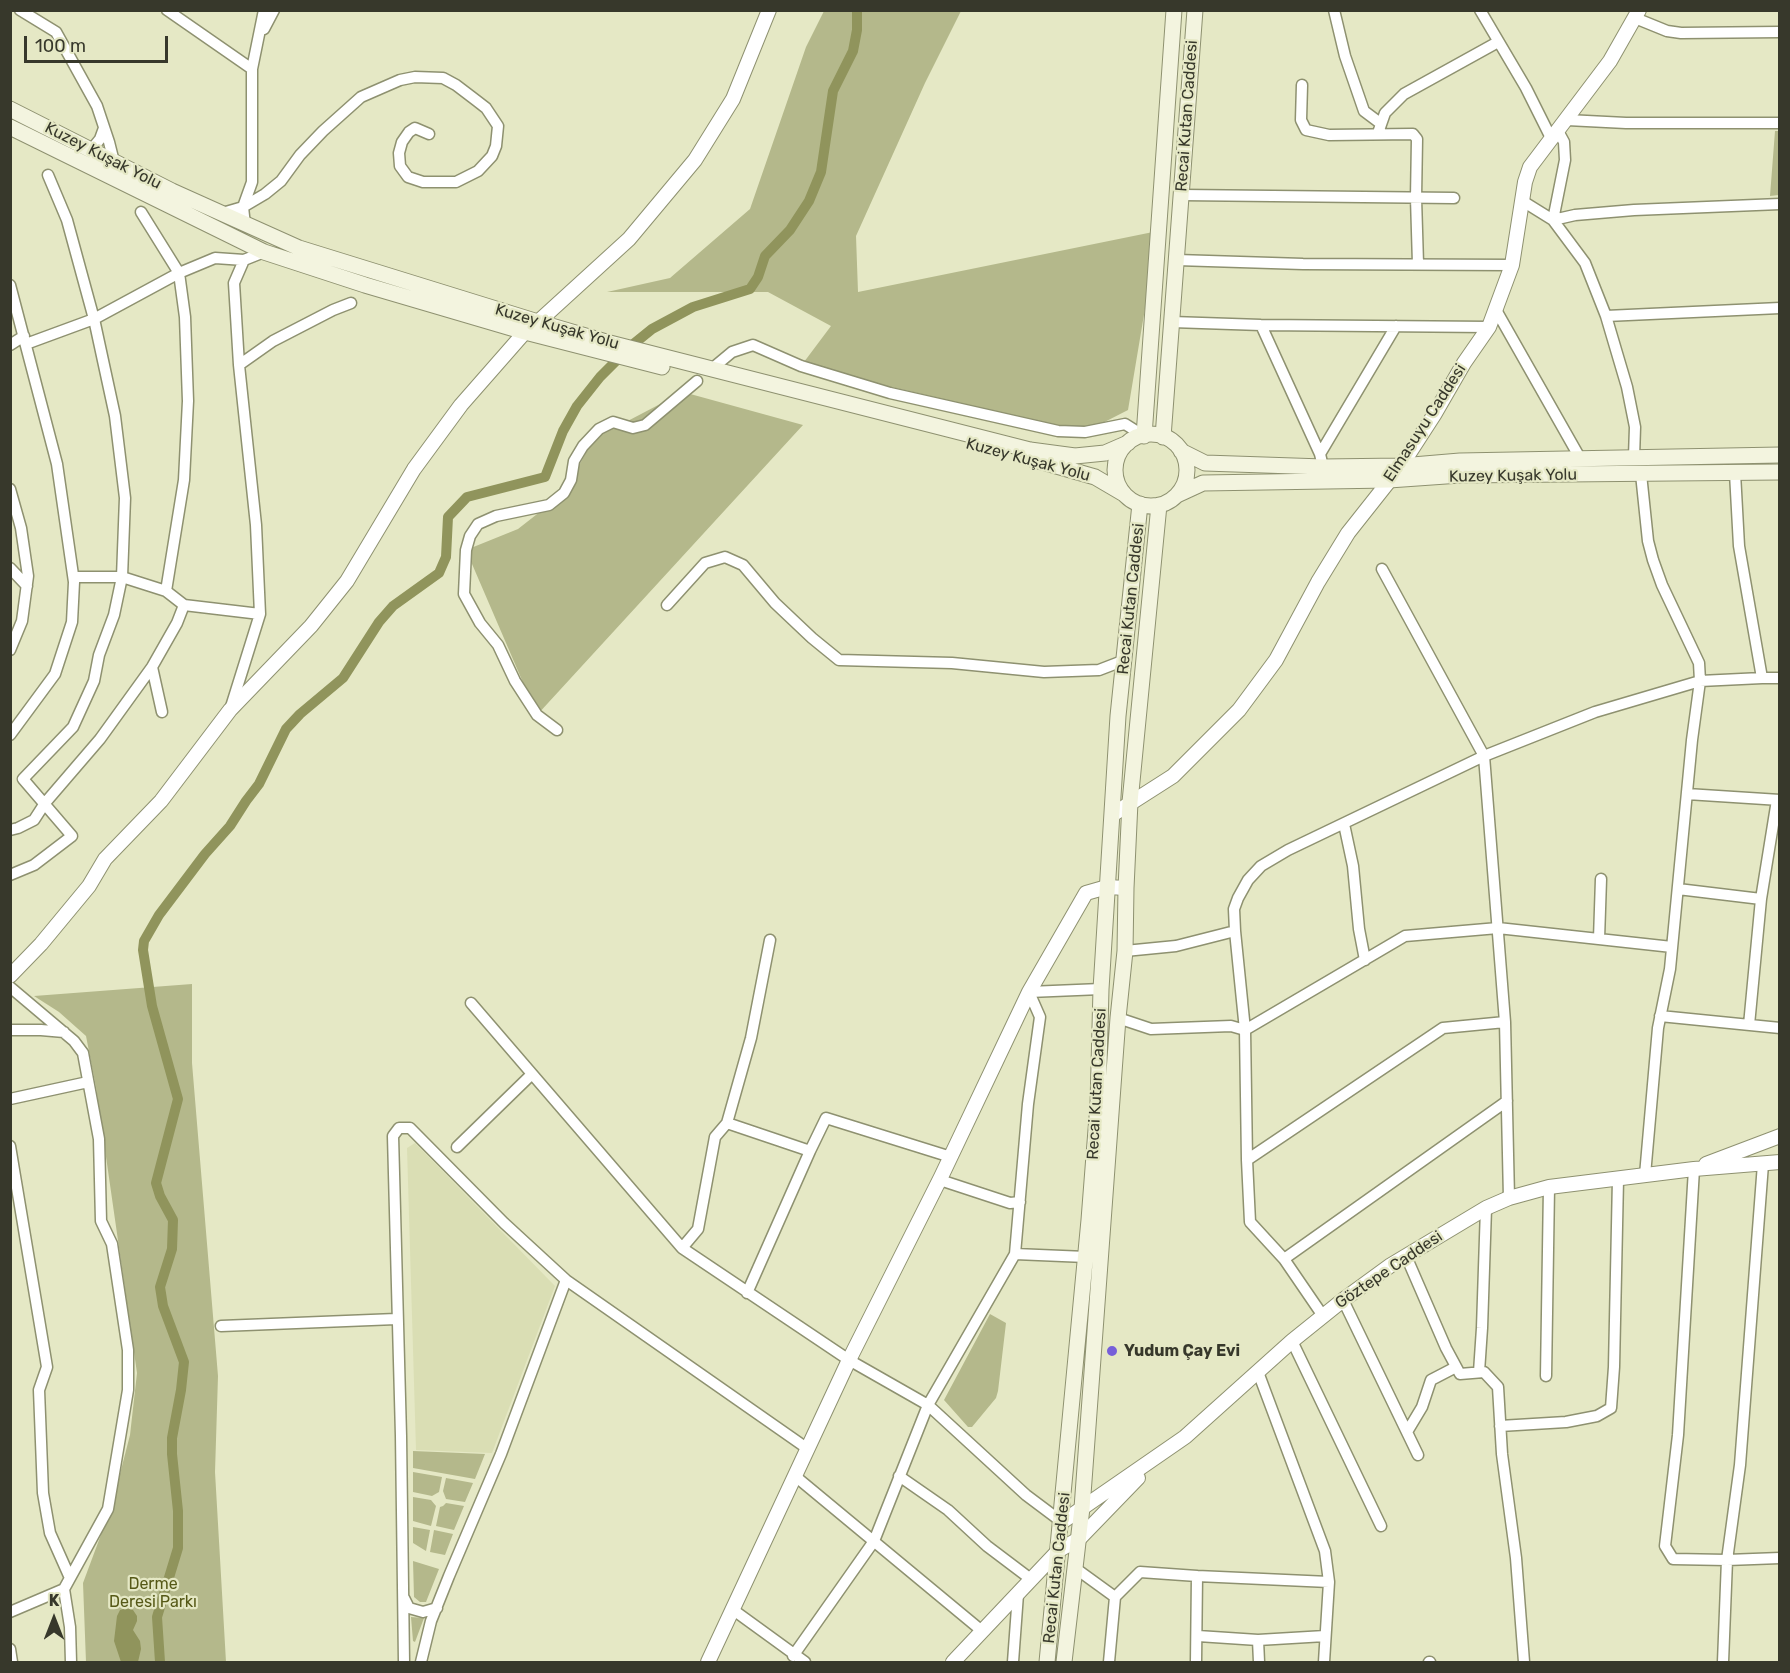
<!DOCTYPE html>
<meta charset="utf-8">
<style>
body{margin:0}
#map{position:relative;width:1790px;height:1673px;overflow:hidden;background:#e5e8c5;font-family:Rubik,sans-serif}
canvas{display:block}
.frame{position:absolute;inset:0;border:12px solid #37382b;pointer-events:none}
.north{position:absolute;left:24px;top:1589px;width:60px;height:60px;-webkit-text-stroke:4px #e5e8c5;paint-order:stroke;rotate:0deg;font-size:16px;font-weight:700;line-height:24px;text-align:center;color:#37382b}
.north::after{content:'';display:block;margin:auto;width:21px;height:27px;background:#37382b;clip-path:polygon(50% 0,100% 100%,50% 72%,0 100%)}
.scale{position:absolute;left:24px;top:36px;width:144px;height:27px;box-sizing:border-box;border:3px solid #37382b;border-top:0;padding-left:8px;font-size:18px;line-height:21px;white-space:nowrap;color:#37382b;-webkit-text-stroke:4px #e5e8c5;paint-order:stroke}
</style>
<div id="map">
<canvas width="1790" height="1673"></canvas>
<div class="frame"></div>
<div class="north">K</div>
<div class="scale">100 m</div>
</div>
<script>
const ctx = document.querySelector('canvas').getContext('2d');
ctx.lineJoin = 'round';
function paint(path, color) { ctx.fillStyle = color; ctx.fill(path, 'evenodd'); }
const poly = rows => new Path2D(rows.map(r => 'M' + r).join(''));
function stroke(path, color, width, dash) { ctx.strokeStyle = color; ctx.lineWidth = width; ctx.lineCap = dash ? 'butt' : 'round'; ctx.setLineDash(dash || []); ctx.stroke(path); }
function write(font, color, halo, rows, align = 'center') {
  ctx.font = font + ' Rubik,sans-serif'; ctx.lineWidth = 4.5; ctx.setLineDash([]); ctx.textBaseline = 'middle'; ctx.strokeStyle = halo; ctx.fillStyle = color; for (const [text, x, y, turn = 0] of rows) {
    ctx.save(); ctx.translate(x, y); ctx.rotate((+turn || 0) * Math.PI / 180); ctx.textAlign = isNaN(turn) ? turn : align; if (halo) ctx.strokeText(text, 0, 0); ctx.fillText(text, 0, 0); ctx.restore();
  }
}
const built = poly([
 [415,1143,555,1286,492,1453,416,1450,407,1148]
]);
const green = poly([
 [824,11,961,11,925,83,856,236,858,292,1158,231,1128,410,1085,432,801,366,831,326,768,292,607,292,670,278,750,209,806,47],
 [1775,131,1779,131,1779,195,1770,196],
 [683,392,803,425,537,715,466,550,518,529,564,493,599,429,622,424],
 [192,984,192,1063,218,1376,215,1472,226,1662,86,1662,83,1583,112,1505,130,1435,137,1373,96,1087,86,1036,59,1012,34,996],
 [990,1314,1006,1323,998,1391,996,1398,972,1427,968,1427,944,1400],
 [413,1451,485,1454,475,1479,413,1468],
 [413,1472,442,1477,439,1492,432,1496,413,1492],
 [446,1478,473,1483,465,1502,446,1499,443,1491],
 [413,1497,431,1500,436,1506,431,1526,413,1521],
 [446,1503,464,1506,454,1530,436,1526,440,1507,443,1506],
 [413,1527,430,1530,426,1551,413,1543],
 [434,1530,453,1534,445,1555,430,1552],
 [413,1561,439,1569,426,1602,420,1602,414,1597],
 [411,1617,424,1618,415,1642,413,1641]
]);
const water = poly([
 [127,1608,133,1610,137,1616,137,1621,133,1630,140,1641,141,1649,138,1662,121,1662,114,1641,117,1616,120,1610]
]);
const canal = poly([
 [160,1662,157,1617,178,1548,178,1511,172,1454,172,1438,181,1390,184,1362,163,1306,160,1287,172,1249,173,1220,160,1196,156,1183,178,1099,152,1006,143,950,144,941,159,915,205,854,230,826,246,801,259,784,286,729,300,714,343,678,379,622,393,606,439,573,446,557,448,517,467,497,545,477,563,431,577,406,600,377,631,346,652,329,693,307,750,289,758,277,765,256,790,230,809,201,821,172,833,91,853,51,857,30,857,10]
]);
const minor = poly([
 [20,10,56,32,97,106,109,142,114,162],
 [167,10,252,69],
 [1334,10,1345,56,1364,111,1380,123],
 [1480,10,1526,88,1551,138],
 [1635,18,1667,31,1681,33,1780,32],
 [264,29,274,10],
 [1302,85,1301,120,1306,130,1329,135,1413,134,1417,139,1416,198,1418,264],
 [1567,120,1626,123,1780,123],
 [1558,131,1564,142,1565,160,1553,220,1585,263,1606,316,1627,387,1635,427,1634,457],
 [1378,133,1385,113,1404,94,1498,42],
 [91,150,100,139,104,128],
 [1182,195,1454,198],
 [1524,202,1553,220,1575,215,1634,210,1780,204],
 [141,212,179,273,185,317,188,401,184,480,166,591],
 [219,214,243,207,265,194,281,181,300,155,323,131,361,97,400,80,415,77,443,78,456,85,477,101,486,108,498,126,496,146,492,156,478,171,456,182,423,182,408,177,400,166,399,153,402,142,409,132,415,128,429,134],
 [245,225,243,207,252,182,252,69,264,10],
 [1177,260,1303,264,1512,265],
 [10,285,57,464,74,582,72,622,55,674,10,735],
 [1496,310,1580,458],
 [1606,316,1780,308],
 [1172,322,1261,325,1489,327],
 [1261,325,1320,454,1323,467],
 [26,344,94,319,179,273,215,258,244,260],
 [10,345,24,336],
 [239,365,273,341,333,310,351,303],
 [714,367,732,352,753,345,801,366,890,393,1058,431,1085,432,1125,424,1144,436],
 [1320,454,1396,326],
 [1641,474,1648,541,1653,560,1662,585,1699,663,1700,681,1692,740,1670,969,1658,1028,1645,1175],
 [10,489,21,528,28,576,22,621,10,650],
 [10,568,27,586],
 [1382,569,1484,756,1505,1022,1509,1198],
 [74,577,122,577,166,591,184,605,260,614],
 [667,605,705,563,725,557,743,565,775,603,812,638,839,660,952,663,1044,672,1099,670,1125,660],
 [152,667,162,712],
 [1762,678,1780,678],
 [230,710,260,614,256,525,239,365,234,283,244,260,264,252],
 [557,730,537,715,515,681,498,645,480,623,464,594,466,550,470,536,478,524,496,516,549,505,564,493,571,480,574,461,583,446,599,429,613,422,633,428,645,425,697,381],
 [1687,794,1780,800],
 [1344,824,1353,866,1359,929,1365,960],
 [10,830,18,828,34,820,45,803,100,739,152,667,177,623,184,605],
 [10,875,34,865,72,836,23,779,73,727,94,681,99,655,114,615,122,577,125,498,115,416,94,319,67,220,48,175],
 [1678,889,1761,899],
 [1235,931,1234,909,1238,898,1248,880,1261,866,1288,850,1484,756,1595,712,1700,681,1762,678,1739,546,1735,473],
 [1599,939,1601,879],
 [10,987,74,1041,83,1053,99,1139,101,1221,112,1244,128,1350,128,1390,108,1509,64,1589,70,1627,71,1662],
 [471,1003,682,1248,849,1360,928,1405,1026,1495,1062,1522],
 [1660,1016,1780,1028],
 [1118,1018,1151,1029,1231,1026,1245,1030,1235,931,1176,946,1125,951],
 [1749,1025,1761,899,1777,800],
 [10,1030,41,1030,64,1032],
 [10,1099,88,1082],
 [727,1123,810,1151,826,1118,951,1157],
 [10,1146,47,1367,39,1390,43,1493,50,1533,70,1578],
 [457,1147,532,1074],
 [1247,1160,1443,1028,1505,1022],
 [1763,1164,1740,1465,1727,1560,1780,1558],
 [1694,1169,1678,1435,1665,1546,1673,1559,1727,1560,1723,1662],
 [940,1180,1010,1203,1020,1202],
 [682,1248,698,1229,715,1137,727,1123,751,1038,770,940],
 [1015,1254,1086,1257],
 [1406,1256,1446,1348,1460,1374,1484,1372,1498,1387,1502,1454,1516,1558,1524,1662],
 [1284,1259,1507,1101],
 [747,1293,810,1151],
 [1343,1300,1418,1455],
 [1323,1316,1284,1259,1250,1222,1247,1160,1245,1030,1405,936,1498,928,1672,947],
 [221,1326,396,1319],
 [1292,1341,1381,1526],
 [1258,1372,1325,1551,1329,1582,1324,1662],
 [1479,1372,1482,1328,1486,1208],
 [1546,1376,1549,1187],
 [1500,1426,1566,1422,1597,1416,1611,1408,1614,1367,1618,1179],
 [1407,1432,1422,1407,1431,1380,1456,1367],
 [795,1476,982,1631],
 [899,1476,948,1510,987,1546,1032,1580],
 [1075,1568,1115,1597],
 [1197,1576,1329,1582],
 [404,1598,409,1608,423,1612,437,1608],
 [732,1609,805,1662],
 [10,1612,64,1589],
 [1198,1636,1258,1640],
 [10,1649,12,1662],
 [793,1656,874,1541,928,1405,1015,1254,1028,1104,1040,1017,1029,992,1101,989],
 [404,1662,401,1436,393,1136,399,1128,410,1128,504,1223,566,1280,808,1449],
 [421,1662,431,1621,449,1576,501,1454,566,1280],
 [1013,1662,1018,1594],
 [1109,1662,1115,1597,1140,1572,1197,1576,1196,1662],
 [1259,1662,1258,1640,1325,1636],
 [1429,1662,1430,1662]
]);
const tertiary = poly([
 [538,322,629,239,695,160,733,99,769,10],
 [1112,815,1173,776,1239,710,1276,660,1318,582,1348,533,1401,466,1434,415,1464,363,1489,327,1512,265,1525,182,1530,167,1610,61,1639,10],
 [10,976,41,944,89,886,105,859,161,801,230,710,311,626,347,581,414,469,461,405,525,332],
 [1706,1164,1780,1136],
 [1062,1522,1185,1437,1292,1341,1343,1300,1391,1265,1486,1208,1509,1198,1549,1187,1694,1169,1780,1162],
 [708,1662,849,1360,941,1177,1029,992,1086,893,1107,887,1126,888],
 [953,1662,1059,1550,1079,1539,1138,1478]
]);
const secondary = poly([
 [10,109,172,191,299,248,538,322,606,342,1030,450,1075,456,1105,453,1128,443],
 [10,127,264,252,365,285,525,332,662,367],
 '1115 470a36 36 0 1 1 72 0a36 36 0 1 1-72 0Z',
 [1144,436,1174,10],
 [1163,437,1195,10],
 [1181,451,1205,463,1323,467,1401,466,1460,461,1780,455],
 [1032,459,1095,477,1124,494],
 [1177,495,1203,483,1389,480,1460,475,1780,472],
 [1047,1662,1089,1220,1098,1104,1101,989,1118,716,1140,504],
 [1064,1662,1082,1508,1118,1018,1125,951,1126,888,1130,802,1159,505]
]);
const markers = [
 [1112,1351,6,"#765fd9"]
];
const streetNames = [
 ["Recai Kutan Caddesi",1187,116,-86],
 ["Kuzey Kuşak Yolu",103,156,27],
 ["Kuzey Kuşak Yolu",557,327,16],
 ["Elmasuyu Caddesi",1425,423,-57],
 ["Kuzey Kuşak Yolu",1028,460,15],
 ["Kuzey Kuşak Yolu",1513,476,-1],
 ["Recai Kutan Caddesi",1131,599,-84],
 ["Recai Kutan Caddesi",1097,1084,-87],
 ["Göztepe Caddesi",1389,1270,-34],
 ["Recai Kutan Caddesi",1057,1568,-84]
];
const poiNames = [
 ["Yudum Çay Evi",1124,1351]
];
const parkNames = [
 ["Derme",153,1584],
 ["Deresi Parkı",153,1602]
];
paint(built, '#dadeb4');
paint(green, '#b4b88b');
paint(water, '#90945c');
stroke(canal, '#90945c', 10);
stroke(minor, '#8e9170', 13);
stroke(tertiary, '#8e9170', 16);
stroke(secondary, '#8e9170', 17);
stroke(minor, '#fff', 10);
stroke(tertiary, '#fff', 14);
stroke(secondary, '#f3f4df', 15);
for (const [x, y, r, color] of markers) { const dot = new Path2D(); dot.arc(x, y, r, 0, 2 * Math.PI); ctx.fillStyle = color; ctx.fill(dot); stroke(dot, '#e5e8c5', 2); }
write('16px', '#37382b', '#e5e8c5', streetNames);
write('bold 16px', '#37382b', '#e5e8c5', poiNames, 'left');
write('16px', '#565917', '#e5e8c5', parkNames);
</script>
